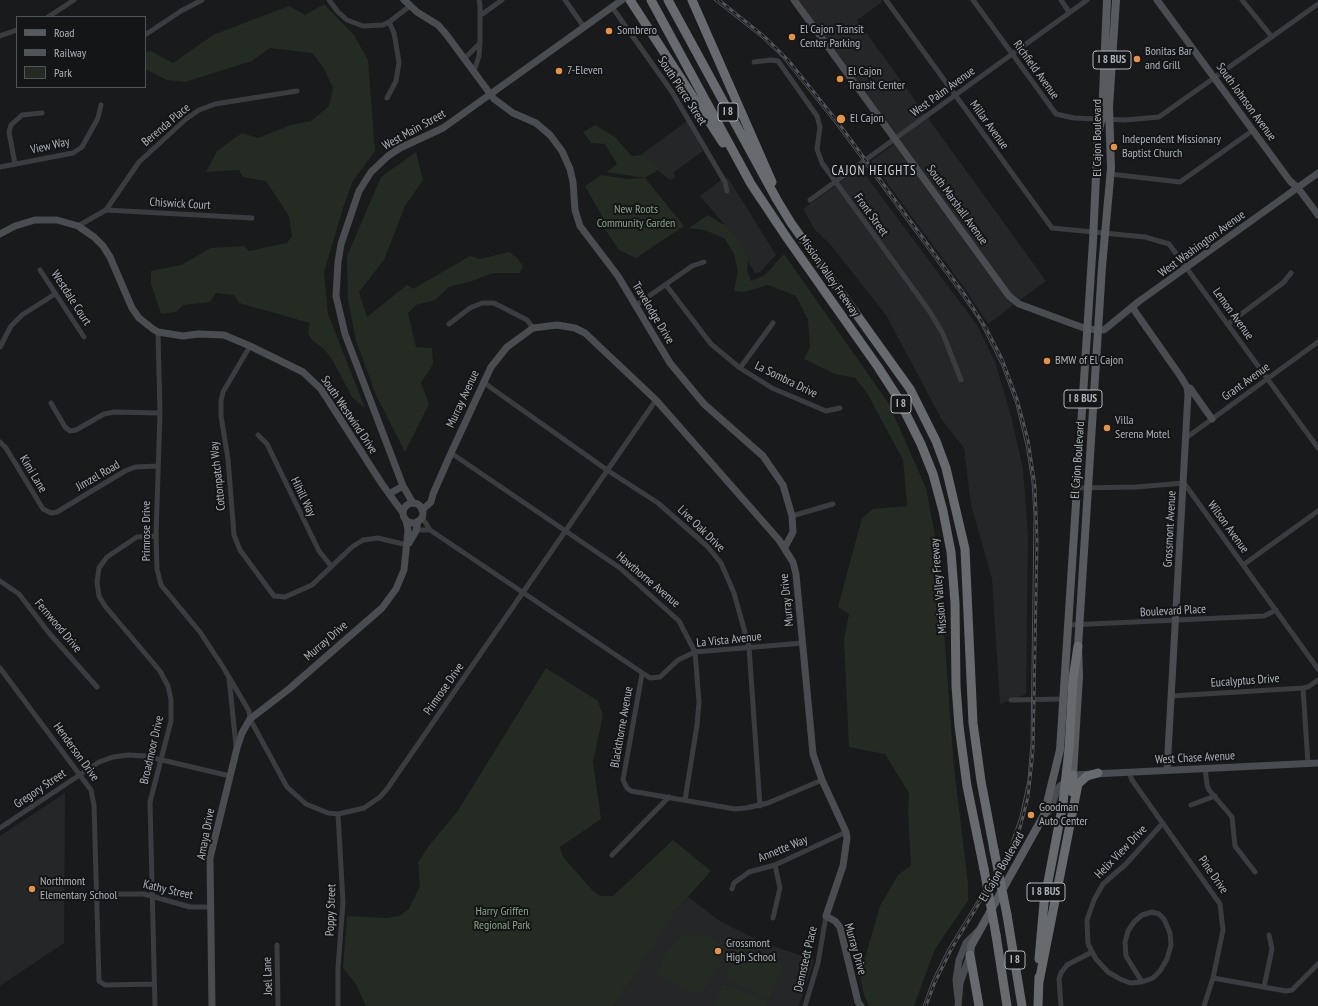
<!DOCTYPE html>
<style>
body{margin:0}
#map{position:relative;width:1318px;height:1006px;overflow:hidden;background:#191a1b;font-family:"PT Sans Narrow",sans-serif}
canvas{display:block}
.legend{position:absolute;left:16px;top:16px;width:130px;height:72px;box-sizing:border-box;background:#141516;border:1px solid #515458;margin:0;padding:5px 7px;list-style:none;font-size:12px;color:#adb3ba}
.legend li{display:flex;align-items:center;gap:8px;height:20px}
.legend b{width:20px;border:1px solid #515458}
</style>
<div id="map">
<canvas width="1318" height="1006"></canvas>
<ul class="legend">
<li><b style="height:5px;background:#575a5f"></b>Road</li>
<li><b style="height:5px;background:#505357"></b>Railway</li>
<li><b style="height:11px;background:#242b23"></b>Park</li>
</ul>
</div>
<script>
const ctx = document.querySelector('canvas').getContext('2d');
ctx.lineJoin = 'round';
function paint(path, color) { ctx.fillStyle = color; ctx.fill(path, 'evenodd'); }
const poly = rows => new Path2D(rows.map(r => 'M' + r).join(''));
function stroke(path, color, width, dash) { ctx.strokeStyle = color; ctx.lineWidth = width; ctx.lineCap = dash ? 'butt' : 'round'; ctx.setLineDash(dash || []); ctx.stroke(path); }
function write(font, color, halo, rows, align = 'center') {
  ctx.font = font + ' "PT Sans Narrow",sans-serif'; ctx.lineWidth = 4; ctx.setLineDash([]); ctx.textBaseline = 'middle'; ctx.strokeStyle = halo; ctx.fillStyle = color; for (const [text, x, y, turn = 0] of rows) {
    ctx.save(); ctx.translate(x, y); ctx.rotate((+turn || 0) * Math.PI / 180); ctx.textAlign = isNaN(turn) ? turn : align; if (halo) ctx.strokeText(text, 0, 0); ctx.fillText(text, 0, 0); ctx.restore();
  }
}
const built = poly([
 [790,0,881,0,882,2,857,20,1046,281,988,324,966,290,871,161,894,144],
 [687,121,703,151,674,172,675,177,670,180,641,157,642,154],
 [860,168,977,325,995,362,1011,416,1023,469,1028,536,1026,694,1000,704,992,579,971,505,964,448,942,420,886,315,830,244,815,230,803,209],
 [728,178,776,255,760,272,755,273,730,231,700,196,721,180],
 [65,793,64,943,0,986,0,836],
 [688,897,720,921,761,942,814,960,799,1006,614,1006,657,938,676,910]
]);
const green = poly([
 [324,4,354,35,368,60,375,151,353,181,344,205,324,272,328,314,365,408,352,397,333,361,324,349,313,341,308,334,310,323,239,303,234,295,216,293,210,302,183,305,176,312,161,314,151,284,151,271,181,265,211,248,244,246,249,251,287,243,292,236,289,216,266,181,243,177,239,170,206,172,217,151,242,133,258,138,291,125,311,121,329,106,333,88,323,67,312,53,270,48,252,61,185,82,167,80,145,69,145,53,151,51,173,63,213,35,289,6,305,15],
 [595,125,615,137,632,156,642,155,661,168,645,178,684,226,636,258,619,250,600,222,603,218,585,186,601,175,628,179,645,178,607,172,617,164,605,144,591,143,583,132],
 [416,152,423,180,405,206,384,260,359,292,367,317,407,285,413,289,470,256,480,259,509,252,517,258,523,266,520,273,493,273,472,281,449,287,435,300,416,305,408,313,416,347,432,348,433,364,421,383,429,404,405,452,376,395,356,341,348,300,347,256,381,177],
 [708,215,728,227,740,242,748,259,747,271,751,281,765,275,784,254,889,404,926,488,938,551,954,767,968,883,968,901,935,949,914,1006,869,1006,864,995,860,975,880,906,898,875,911,865,908,811,909,793,885,754,849,747,844,639,849,614,838,607,862,518,873,509,907,506,903,460,867,393,860,384,855,378,835,374,804,359,810,347,808,320,796,296,768,285,744,292,734,291,738,271,734,254,724,238,704,230,689,228],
 [546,668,598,701,603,715,593,762,601,819,560,847,563,857,594,892,601,896,613,896,673,840,711,871,676,910,614,1006,366,1006,356,984,343,968,347,916,387,918,399,916,409,909,420,886,418,862,431,843,457,812],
 [684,934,709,936,728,951,701,993,694,993,656,973,668,950],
 [739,945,784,963,770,998,725,980],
 [723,984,769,1002,767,1006,714,1006]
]);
const street = poly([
 [329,0,338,12,347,20,363,26,383,25,389,22,410,6],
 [565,0,584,27],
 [886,0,1052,228,1145,237,1169,244,1318,448],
 [973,0,1056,114,1074,118,1125,120,1159,117,1318,4],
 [1061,0,1069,12],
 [1242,0,1272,37],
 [612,7,672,92,725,182,727,191],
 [481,15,502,0],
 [48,17,74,0],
 [145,35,181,11,202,0],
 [0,36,17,30],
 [465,58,480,43],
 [754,62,771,60,778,61,817,116,820,127,817,149,822,163,930,312,943,334,961,380],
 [474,71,479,56,480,43,480,5,479,0],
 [387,98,396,81,399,62,394,33,389,22],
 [15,164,9,132,11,125,22,115,42,113],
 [0,167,73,153,82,147,98,118,101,105],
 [1110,174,1180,182,1252,131],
 [810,200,1087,0],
 [106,210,252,218],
 [78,226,106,210,139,162,186,119,199,110,215,104,297,91],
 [40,270,84,337],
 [666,285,711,344,740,368,772,388,826,411,840,408],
 [635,306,692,266,704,262],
 [449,324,470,308,482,303,494,303,527,320,533,328],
 [1228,324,1284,282,1291,273],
 [158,332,160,413,156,536,157,569,161,585,200,632,223,667,249,711,250,719,287,787,306,804,328,813,338,814,364,808,380,797,387,789,656,400],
 [250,346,223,392,221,401,221,416,228,459,234,535,240,550,274,596,285,597,312,585,352,547,363,540,378,538,407,545],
 [0,347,11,326,22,315,55,294],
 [740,368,773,323],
 [483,382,607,470,658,503,707,546,721,563,734,593,749,647,760,806],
 [51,403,65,427,70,431,76,430,104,414,114,412,160,413],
 [258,435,267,444,319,551,331,566],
 [1186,438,1318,342],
 [0,442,6,448,43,509,51,513,57,512,125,471,135,467,158,466],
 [451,453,620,568,679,621,695,652,699,702,697,725,685,800],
 [1078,488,1136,487,1184,483,1318,669],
 [792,516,833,504],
 [416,530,430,530,422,517],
 [430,530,650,678,660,677,678,660,695,652,803,643],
 [1243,565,1318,511],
 [0,581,19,594,49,633,97,687],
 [1069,625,1264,616,1276,610],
 [0,668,91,790,94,805,99,981,105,985,154,984],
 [642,674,623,780,627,788,631,791,735,809,746,808,768,803,822,780],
 [229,678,236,746],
 [1303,688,1308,764],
 [1172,696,1303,688,1308,687,1318,680],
 [1011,700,1065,699],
 [1205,768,1207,785,1209,790,1232,817,1235,846,1255,872],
 [1129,772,1132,780,1220,904,1223,930,1213,978,1204,1006],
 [1191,805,1215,796],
 [0,828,99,762,113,757,128,755,145,756,230,776],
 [612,855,669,797],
 [732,889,734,883,749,872,775,865,846,832],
 [96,894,144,894,190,907,211,907],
 [1152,912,1159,914,1164,919,1170,933,1171,945,1167,959,1160,971,1153,978,1142,982,1126,956,1125,942,1128,931,1134,922,1142,915,1152,912],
 [773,918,780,888,775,865],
 [277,945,278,1006],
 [1213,978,1286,991,1292,990,1318,964],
 [1142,982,1130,983,1120,979,1108,972,1096,959,1088,944,1087,920,1094,900,1103,884,1126,864,1163,823],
 [1264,987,1272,949,1269,935],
 [155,1006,150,802,171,721,171,700,168,686,160,671,105,606,99,596,97,582,99,568,107,557,137,537,156,536],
 [338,1006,338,968,343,902,338,814],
 [805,1006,818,963,826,916],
 [1061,1006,1059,979,1061,973,1067,965,1092,952]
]);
const secondary = poly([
 [404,0,417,12,438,25,446,34,494,99,513,113,536,123,550,135,562,151,570,169,573,182,575,210,580,226,618,276,670,363,704,404,763,456,783,485,792,516,793,532,785,547],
 [794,0,1009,296,1019,304,1073,324,1087,329,1104,330,1138,302,1318,173],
 [1157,0,1290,181,1298,188,1318,215],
 [0,234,15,226,35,220,57,220,78,226,94,237,103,246,110,257,132,308,139,318,153,329,158,332,183,336,198,334,224,335,250,346,303,372,321,389,382,484,403,513],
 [1132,307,1181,377,1187,387,1188,394,1167,770],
 [1187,387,1190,388,1212,419],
 [389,494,403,486],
 [413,503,403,486,345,334,336,296,338,262,341,244,359,191,371,172,388,156,400,148,443,128,622,0],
 '403 513a10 10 0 1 1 20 0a10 10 0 1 1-20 0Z',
 [422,510,431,502,433,494,451,453,491,367,507,347,533,328,557,325,575,328,585,333,656,400,779,540,793,562,796,574,813,754,822,780,846,832,847,838,843,866,826,916,835,921,840,927,858,1002,861,1006],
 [409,543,416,531,418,521],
 [1044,815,1050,810,1058,788,1073,775,1318,763],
 [958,998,956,980,959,960,966,943,978,931],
 [212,1006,210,858,237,748,242,733,250,719,289,689,382,608,396,589,404,570,408,530,406,521],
 [958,1006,960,983,970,955]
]);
const primary = poly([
 [1073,775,1079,676,1078,646,1102,267,1111,168,1109,107,1116,0],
 [970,955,971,946,1044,815,1060,750,1093,241,1098,133,1102,118,1107,0]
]);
const highway = poly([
 [630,0,723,143],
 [651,0,751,184,787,238,878,367,898,398,921,444,933,474,943,511,951,552,955,603,956,686,959,726,967,786,984,869],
 [668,0,777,200,791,223,910,389,936,441,946,468,965,549,973,723,981,781,994,850],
 [692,0,772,182],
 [1069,749,1073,679,1078,646],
 [1072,792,1073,775],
 [1007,915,1022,1006],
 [996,935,1007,1006],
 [970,955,979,1006],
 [1039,959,1044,903,1063,803],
 [1039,982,1078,784,1087,776,1098,773],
 [1038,1006,1039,977]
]);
const tram = poly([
 [714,0,762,38,783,58,835,123,963,297,980,322,1002,366,1016,404,1026,445,1032,482,1034,515,1031,744,1028,780,1020,817,1008,851,949,947,933,979,923,1006]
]);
const rail = poly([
 [719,0,766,38,789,61,837,121,965,295,986,328,1002,359,1017,399,1028,440,1035,486,1037,541,1033,751,1028,797,1020,828,1009,854,952,948,935,982,926,1006]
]);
const highwayBridge = poly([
 [1063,803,1069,749],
 [994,850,1007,915],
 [984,869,996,935]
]);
const markers = [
 [609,31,4,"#e49349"],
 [792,37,4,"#e49349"],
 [1137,59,4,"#e49349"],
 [559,71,4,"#e49349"],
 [840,79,4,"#e49349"],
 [841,119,5,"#e49349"],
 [1114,147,4,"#e49349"],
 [1047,361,4,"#e49349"],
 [1107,428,4,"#e49349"],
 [1031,815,4,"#e49349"],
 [32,889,4,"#e49349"],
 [718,951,4,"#e49349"]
];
const shields = [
 [1112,60,38],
 [728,112,20],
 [1083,399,38],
 [901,404,20],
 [1046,892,38],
 [1015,960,20]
];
const shieldNames = [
 ["I 8 BUS",1112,60],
 ["I 8",728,112],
 ["I 8 BUS",1083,399],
 ["I 8",901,404],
 ["I 8 BUS",1046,892],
 ["I 8",1015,960]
];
const poiNames = [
 ["El Cajon Transit",800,30],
 ["Center Parking",800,44],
 ["Sombrero",617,31],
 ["Bonitas Bar",1145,52],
 ["and Grill",1145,66],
 ["7-Eleven",567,71],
 ["El Cajon",848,72],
 ["Transit Center",848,86],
 ["El Cajon",850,119],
 ["Independent Missionary",1122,140],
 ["Baptist Church",1122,154],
 ["BMW of El Cajon",1055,361],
 ["Villa",1115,421],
 ["Serena Motel",1115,435],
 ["Goodman",1039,808],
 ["Auto Center",1039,822],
 ["Northmont",40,882],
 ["Elementary School",40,896],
 ["Grossmont",726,944],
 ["High School",726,958]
];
const streetNames = [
 ["Richfield Avenue",1036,70,54],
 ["South Pierce Street",682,91,57],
 ["West Palm Avenue",943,92,-36],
 ["South Johnson Avenue",1246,102,54],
 ["Berenda Place",166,125,-40],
 ["Millar Avenue",989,125,54],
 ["West Main Street",414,130,-29],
 ["El Cajon Boulevard",1098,138,-90],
 ["View Way",50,146,-13],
 ["Chiswick Court",180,204,3],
 ["South Marshall Avenue",957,205,54],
 ["Front Street",871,215,54],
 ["West Washington Avenue",1202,244,-36],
 ["Mission Valley Freeway",829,276,55],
 ["Westdale Court",71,298,57],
 ["Travelodge Drive",653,313,59],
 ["Lemon Avenue",1233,314,54],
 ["La Sombra Drive",786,380,26],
 ["Grant Avenue",1246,382,-36],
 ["Murray Avenue",463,399,-65],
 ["South Westwind Drive",349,415,56],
 ["El Cajon Boulevard",1078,460,-86],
 ["Kimi Lane",33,474,59],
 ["Jimzel Road",98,476,-30],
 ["Cottonpatch Way",218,476,-96],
 ["Hihill Way",303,497,64],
 ["Wilson Avenue",1228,527,54],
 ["Live Oak Drive",701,529,44],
 ["Grossmont Avenue",1170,529,-87],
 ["Primrose Drive",147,531,-90],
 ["Hawthorne Avenue",648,580,40],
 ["Mission Valley Freeway",939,586,-95],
 ["Murray Drive",787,600,-96],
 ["Boulevard Place",1173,611,-3],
 ["Fernwood Drive",58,626,50],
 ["La Vista Avenue",729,640,-6],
 ["Murray Drive",326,641,-41],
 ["Eucalyptus Drive",1245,681,-4],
 ["Primrose Drive",444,689,-55],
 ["Blackthorne Avenue",622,727,-80],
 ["Broadmoor Drive",152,750,-77],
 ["Henderson Drive",76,752,54],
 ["West Chase Avenue",1195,758,-3],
 ["Gregory Street",40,789,-34],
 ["Amaya Drive",206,834,-79],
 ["Annette Way",783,849,-22],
 ["Helix View Drive",1121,852,-46],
 ["El Cajon Boulevard",1002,867,-60],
 ["Pine Drive",1213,875,55],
 ["Kathy Street",168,890,13],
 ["Poppy Street",331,910,-88],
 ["Murray Drive",855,949,74],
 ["Dennstedt Place",806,959,-77],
 ["Joel Lane",268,976,-92]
];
const parkNames = [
 ["New Roots",636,210],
 ["Community Garden",636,224],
 ["Harry Griffen",502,912],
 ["Regional Park",502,926]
];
const neighbourhoodNames = [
 ["CAJON HEIGHTS",874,171]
];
paint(built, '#252628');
paint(green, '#242b23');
stroke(street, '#3b3c40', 5);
stroke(secondary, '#494c50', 7);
stroke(primary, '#575a5f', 8);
stroke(highway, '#676b70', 9);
stroke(tram, '#505357', 1);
stroke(rail, '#505357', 3);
stroke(rail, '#141516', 1.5, [4.5]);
stroke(highwayBridge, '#676b70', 9);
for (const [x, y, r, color] of markers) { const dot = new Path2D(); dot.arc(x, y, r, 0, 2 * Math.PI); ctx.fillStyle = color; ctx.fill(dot); stroke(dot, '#141516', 1.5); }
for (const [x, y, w] of shields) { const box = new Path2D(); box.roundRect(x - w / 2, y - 9, w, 18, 3); ctx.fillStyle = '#141516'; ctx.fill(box); stroke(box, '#adb3ba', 1); }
write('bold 11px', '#adb3ba', null, shieldNames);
write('12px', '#adb3ba', '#141516', poiNames, 'left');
write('12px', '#adb3ba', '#141516', streetNames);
write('12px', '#89a385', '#141516', parkNames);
ctx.letterSpacing = '1px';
write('13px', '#cdd1d6', '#141516', neighbourhoodNames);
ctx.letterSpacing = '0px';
</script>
